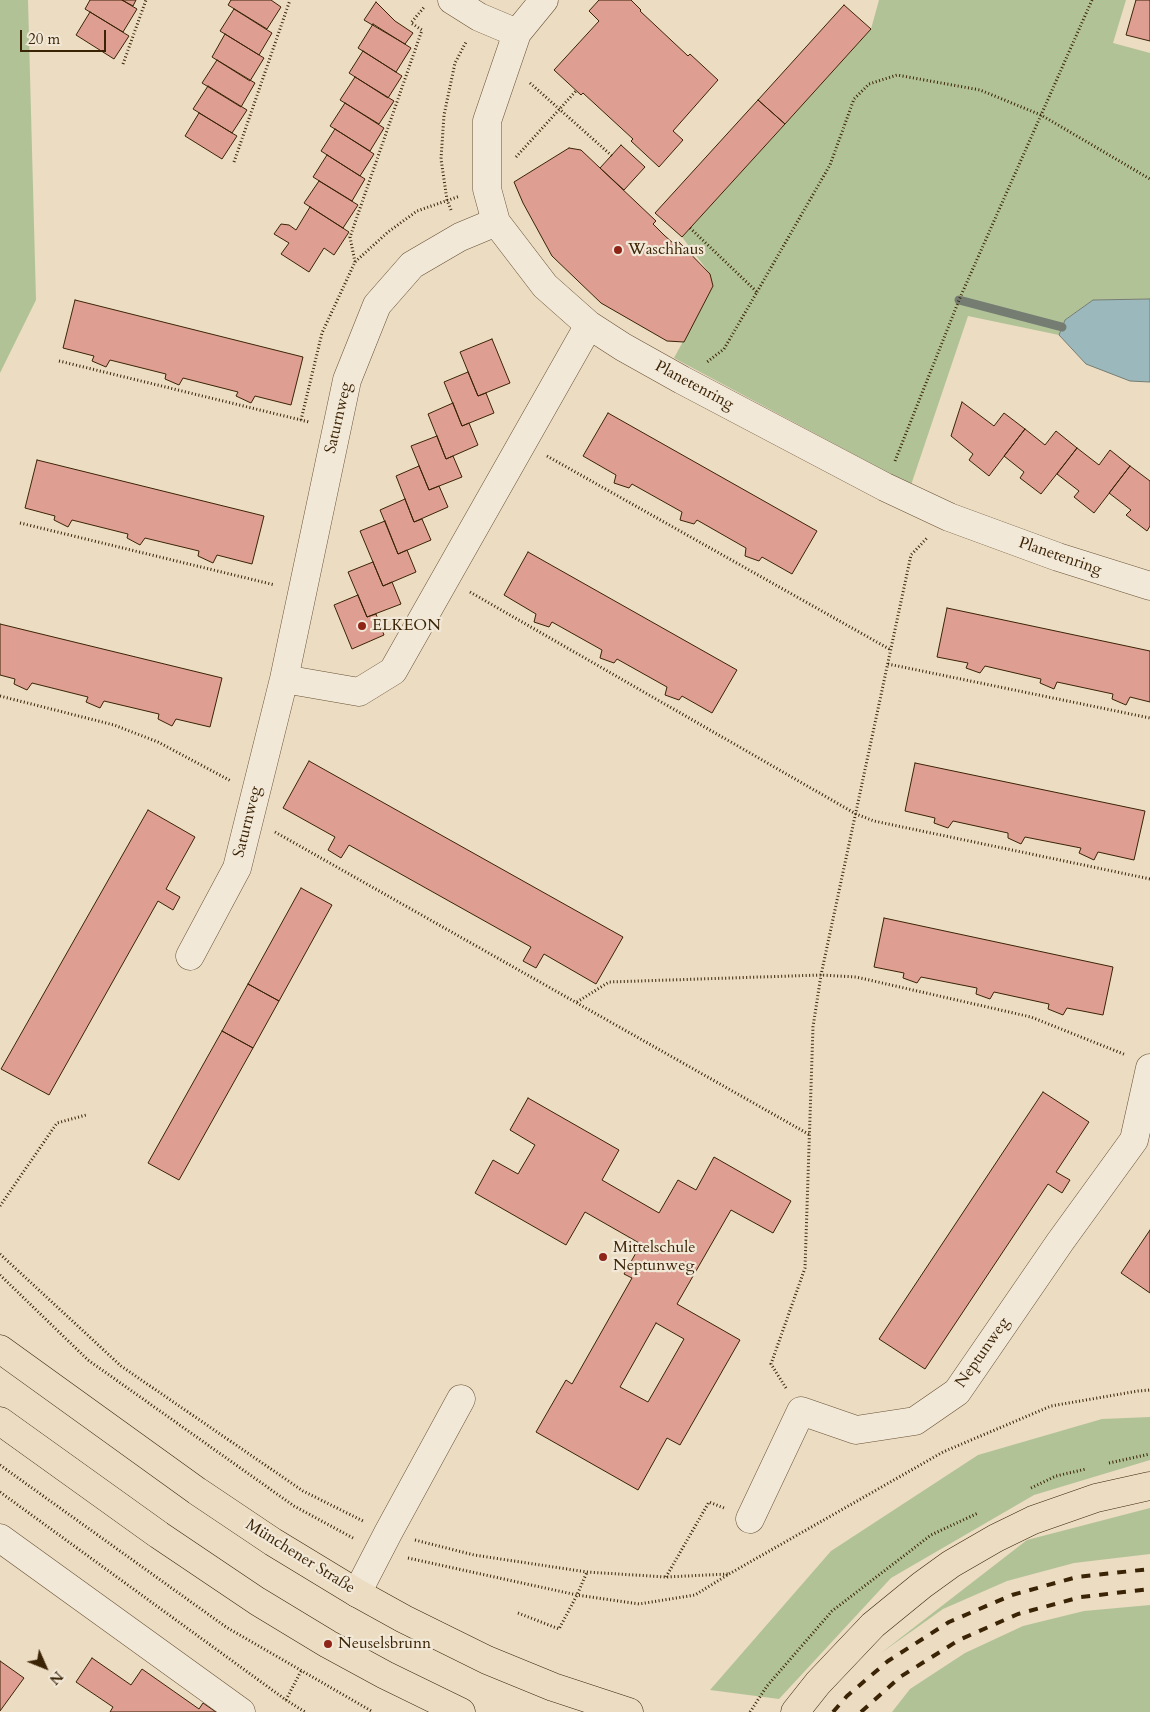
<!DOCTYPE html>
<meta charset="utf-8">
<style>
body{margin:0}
#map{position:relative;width:1150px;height:1712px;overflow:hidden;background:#ebdcc2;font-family:Cardo,serif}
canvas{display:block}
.north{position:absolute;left:20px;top:1642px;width:50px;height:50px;-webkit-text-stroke:4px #f2e8d7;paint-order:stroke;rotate:134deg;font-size:14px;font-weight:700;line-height:20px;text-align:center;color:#3b2305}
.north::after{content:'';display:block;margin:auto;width:18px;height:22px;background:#3b2305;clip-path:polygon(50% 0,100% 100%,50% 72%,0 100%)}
.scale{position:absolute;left:20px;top:30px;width:86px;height:22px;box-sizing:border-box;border:2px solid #3b2305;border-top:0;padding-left:6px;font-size:15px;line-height:18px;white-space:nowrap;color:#3b2305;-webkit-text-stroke:4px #f2e8d7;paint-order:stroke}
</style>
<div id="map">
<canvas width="1150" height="1712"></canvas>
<div class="north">N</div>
<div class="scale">20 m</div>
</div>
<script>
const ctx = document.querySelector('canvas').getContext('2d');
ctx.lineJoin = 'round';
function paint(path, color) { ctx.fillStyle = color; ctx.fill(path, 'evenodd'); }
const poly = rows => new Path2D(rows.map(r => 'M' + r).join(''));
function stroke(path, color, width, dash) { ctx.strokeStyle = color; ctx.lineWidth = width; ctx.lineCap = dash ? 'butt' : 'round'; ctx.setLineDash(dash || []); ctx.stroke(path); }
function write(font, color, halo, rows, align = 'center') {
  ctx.font = font + ' Cardo,serif'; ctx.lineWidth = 4.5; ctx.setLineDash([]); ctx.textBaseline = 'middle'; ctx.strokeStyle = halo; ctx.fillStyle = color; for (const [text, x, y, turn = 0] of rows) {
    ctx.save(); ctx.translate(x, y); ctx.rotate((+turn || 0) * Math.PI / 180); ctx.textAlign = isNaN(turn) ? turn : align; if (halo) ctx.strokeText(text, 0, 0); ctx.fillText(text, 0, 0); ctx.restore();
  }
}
const green = poly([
 [0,0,28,0,36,300,0,373],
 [879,0,1126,0,1113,43,1150,53,1150,299,1093,300,1065,320,1059,335,968,316,911,485,674,358,713,286,710,274,682,237,871,29],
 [1150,1417,1150,1460,1034,1495,891,1578,779,1699,710,1690,831,1551,978,1455,1102,1419],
 [1150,1508,1150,1554,1074,1563,1007,1581,943,1609,881,1653,1027,1540],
 [1150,1605,1150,1712,892,1712,910,1689,965,1653,1023,1626,1084,1611]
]);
const water = poly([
 [1150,299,1150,382,1130,381,1086,364,1059,335,1065,320,1093,300,1150,299]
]);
const stream = poly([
 [959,300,1062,327]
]);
const building = poly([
 [90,0,122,0,137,9,123,32,85,9,90,0],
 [122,0,136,0,133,6,122,0],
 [231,0,271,0,281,7,267,29,228,5,231,0],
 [599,0,631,0,641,10,640,11,688,56,690,54,718,80,673,131,683,140,659,167,631,141,633,139,583,93,581,95,554,70,599,21,589,11,599,0],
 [1136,0,1150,0,1150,41,1126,35,1136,0],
 [376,2,395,21,413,33,405,44,364,20,376,2],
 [844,5,871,29,785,124,758,100,844,5],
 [234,9,272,33,259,55,220,31,234,9],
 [90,12,129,36,114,59,76,35,90,12],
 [373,24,411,48,396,72,358,48,373,24],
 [225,34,264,58,250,81,212,57,225,34],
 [363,51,402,76,388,98,349,73,363,51],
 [217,60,255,83,241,107,202,83,217,60],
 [355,77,394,101,379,124,340,100,355,77],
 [208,86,247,110,232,133,193,109,208,86],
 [758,100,785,124,682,237,655,213,758,100],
 [345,103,384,128,370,151,330,126,345,103],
 [199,113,237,136,222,159,185,136,199,113],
 [335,129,374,154,360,176,321,151,335,129],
 [621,145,645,167,624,190,600,168,621,145],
 [569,148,581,150,656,221,653,224,664,235,674,244,677,240,710,274,713,286,684,342,667,341,601,303,552,256,523,203,514,182,569,148],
 [327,155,365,179,352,201,313,177,327,155],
 [319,181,358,205,343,228,304,203,319,181],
 [310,207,349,232,334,255,324,248,309,272,281,254,289,243,274,234,281,224,289,225,296,230,310,207],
 [75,300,303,357,291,405,255,396,251,403,236,396,238,392,183,378,179,385,165,379,166,374,110,360,106,367,92,361,94,356,63,348,75,300],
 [492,339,510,383,478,396,460,352,492,339],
 [468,372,478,396,486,393,494,413,462,426,444,382,468,372],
 [962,402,994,426,1004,413,1025,429,989,476,969,460,973,454,951,436,962,402],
 [453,403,462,426,469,423,478,445,446,459,428,414,453,403],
 [608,413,817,531,792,574,762,557,759,561,745,556,746,548,697,520,694,524,680,520,682,512,632,484,629,488,614,483,616,475,583,456,608,413],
 [1025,429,1045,445,1056,431,1077,448,1041,494,1020,478,1024,472,1004,456,1025,429],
 [437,436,446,459,453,456,462,477,429,490,411,446,437,436],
 [1077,448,1099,465,1110,450,1130,466,1094,513,1074,497,1079,491,1057,474,1077,448],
 [37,460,264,516,252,564,217,555,213,563,198,556,199,551,145,538,140,545,127,538,128,534,72,520,68,527,54,520,55,516,25,508,37,460],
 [419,466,429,490,439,486,448,507,414,522,396,476,419,466],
 [1130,466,1150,481,1150,526,1147,531,1126,515,1131,510,1109,493,1130,466],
 [405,499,414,522,422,519,431,540,398,554,380,510,405,499],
 [385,521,398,554,407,550,416,572,383,586,360,531,385,521],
 [528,552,737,670,712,713,682,696,679,700,665,695,667,687,617,659,614,663,600,658,602,650,552,622,549,627,534,622,536,614,504,595,528,552],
 [373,562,383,586,392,582,401,604,367,617,348,572,373,562],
 [358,595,367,617,376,614,384,635,352,649,334,605,358,595],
 [947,608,1150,651,1150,702,1130,697,1126,705,1112,699,1113,694,1057,682,1054,689,1040,683,1041,679,985,666,980,673,966,668,968,663,937,657,947,608],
 [0,624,222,678,210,727,176,719,172,726,158,719,159,714,104,701,100,708,86,702,88,697,32,683,27,690,14,684,15,679,0,675,0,624],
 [309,761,623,937,596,984,544,954,536,968,523,961,531,947,349,845,341,858,328,850,335,837,283,808,309,761],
 [915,763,1145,811,1134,860,1098,852,1094,860,1079,853,1081,848,1025,837,1021,844,1008,838,1008,833,953,821,948,828,934,823,935,818,905,811,915,763],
 [148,810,195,837,166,889,180,897,173,910,158,901,49,1095,1,1069,148,810],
 [301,888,332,905,279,1001,248,984,301,888],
 [884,918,1113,967,1103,1015,1067,1008,1063,1015,1048,1009,1049,1004,994,992,990,999,976,994,977,988,921,977,917,983,903,978,904,973,874,967,884,918],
 [248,984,279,1001,253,1048,222,1031,248,984],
 [222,1031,253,1048,179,1180,148,1163,222,1031],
 [1043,1092,1089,1122,1056,1172,1070,1180,1062,1193,1048,1184,925,1369,879,1339,1043,1092],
 [528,1098,619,1150,602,1180,659,1213,678,1180,696,1190,714,1157,791,1201,773,1233,731,1210,677,1304,740,1340,680,1445,667,1438,638,1490,536,1432,566,1380,572,1384,632,1278,624,1274,641,1244,585,1212,566,1245,475,1193,493,1160,518,1174,535,1145,510,1130,528,1098],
 [656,1323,684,1339,648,1402,620,1387,656,1323],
 [1150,1230,1150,1293,1121,1273,1150,1230],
 [92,1658,131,1685,142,1669,199,1709,203,1703,216,1712,110,1712,113,1707,76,1682,92,1658],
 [0,1661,24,1678,0,1711,0,1661]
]);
const path = poly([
 [123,64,146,0],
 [530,83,612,156],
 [516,157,576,91],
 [234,162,290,0],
 [451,210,447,200,441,159,444,115,455,63,466,42],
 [690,228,757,292,724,349,707,362],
 [355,262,350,237,422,30,411,23,425,6],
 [757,292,830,165,854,99,869,84,897,75,980,90,1041,115,1150,179],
 [59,361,309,422],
 [301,420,322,333,355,262,388,232,417,211,460,196],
 [547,456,891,650],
 [895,461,959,300,1092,0],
 [20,523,275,585],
 [470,592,856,814,874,821,1150,879],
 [888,664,1150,718],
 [0,696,114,725,158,742,231,781],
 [275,832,810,1135],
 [577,1002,609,982,821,975,856,977,1031,1017,1126,1055],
 [0,1206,57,1123,86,1115],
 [0,1254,121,1366,303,1491,363,1521],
 [0,1275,88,1360,294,1506,353,1538],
 [786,1388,771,1364,805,1268,813,1027,821,975,911,555,927,538],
 [1109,1463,1150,1454],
 [0,1465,226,1627,373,1712],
 [1031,1488,1056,1476,1086,1469],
 [0,1492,286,1700,305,1712],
 [415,1540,474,1555,587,1572,666,1577,728,1574],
 [408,1558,577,1595,639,1604,695,1595,729,1574,943,1452,1051,1406,1138,1391,1150,1390],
 [666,1577,709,1502,724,1508],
 [518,1613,559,1629,577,1595,587,1572],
 [286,1700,301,1671],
 [750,1712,767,1686,832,1611,931,1535,978,1513]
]);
const minor = poly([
 [452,0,479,17,517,33],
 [544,0,517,33,487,121,487,189,496,222,545,286,589,325,623,347,682,380,885,487,949,517,1058,557,1150,586],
 [284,679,359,692,393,671,589,325],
 [190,956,237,868,284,679,347,380,377,305,412,265,460,237,496,222],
 [750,1519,801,1411,856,1430,915,1421,957,1392,1060,1242,1134,1140,1150,1068],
 [0,1538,241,1712],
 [357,1593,388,1533,461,1399]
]);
const major = poly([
 [0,1349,197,1491,273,1542,357,1593,404,1619,487,1660,553,1687,629,1712],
 [0,1421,159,1535,257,1601,328,1644,385,1675,461,1712],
 [795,1712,818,1683,873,1625,922,1585,951,1564,996,1538,1033,1520,1096,1498,1150,1486]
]);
const rail = poly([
 [833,1712,847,1696,888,1661,949,1622,1012,1595,1077,1577,1150,1569],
 [861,1712,900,1677,959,1640,1018,1614,1081,1597,1150,1589]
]);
const markers = [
 [618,250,5,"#8f2418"],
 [362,626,5,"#8f2418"],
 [603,1257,5,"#8f2418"],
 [328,1644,5,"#8f2418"]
];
const poiNames = [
 ["Waschhaus",628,250],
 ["ELKEON",372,626],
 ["Mittelschule",613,1248],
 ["Neptunweg",613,1266],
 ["Neuselsbrunn",338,1644]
];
const streetNames = [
 ["Planetenring",694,386,28],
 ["Saturnweg",339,418,-77],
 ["Planetenring",1060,557,19],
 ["Saturnweg",248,822,-76],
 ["Neptunweg",983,1353,-55],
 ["Münchener Straße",300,1557,32]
];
paint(green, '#b2c297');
paint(water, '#9bb9bc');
stroke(water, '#757d73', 1);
stroke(stream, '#757d73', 9);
paint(building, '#de9f92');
stroke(building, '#3b2305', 1);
stroke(minor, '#675134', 29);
stroke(major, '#3b2305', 29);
stroke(path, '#3b2305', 3, [1, 2.5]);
stroke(minor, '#f2e8d7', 28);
stroke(major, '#ebdcc2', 28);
stroke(rail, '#3b2305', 4, [9, 9]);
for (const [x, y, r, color] of markers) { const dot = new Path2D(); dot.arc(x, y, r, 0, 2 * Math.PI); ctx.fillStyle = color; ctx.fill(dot); stroke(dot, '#f2e8d7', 2); }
write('16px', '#3b2305', '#f2e8d7', poiNames, 'left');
write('16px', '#3b2305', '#f2e8d7', streetNames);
</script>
